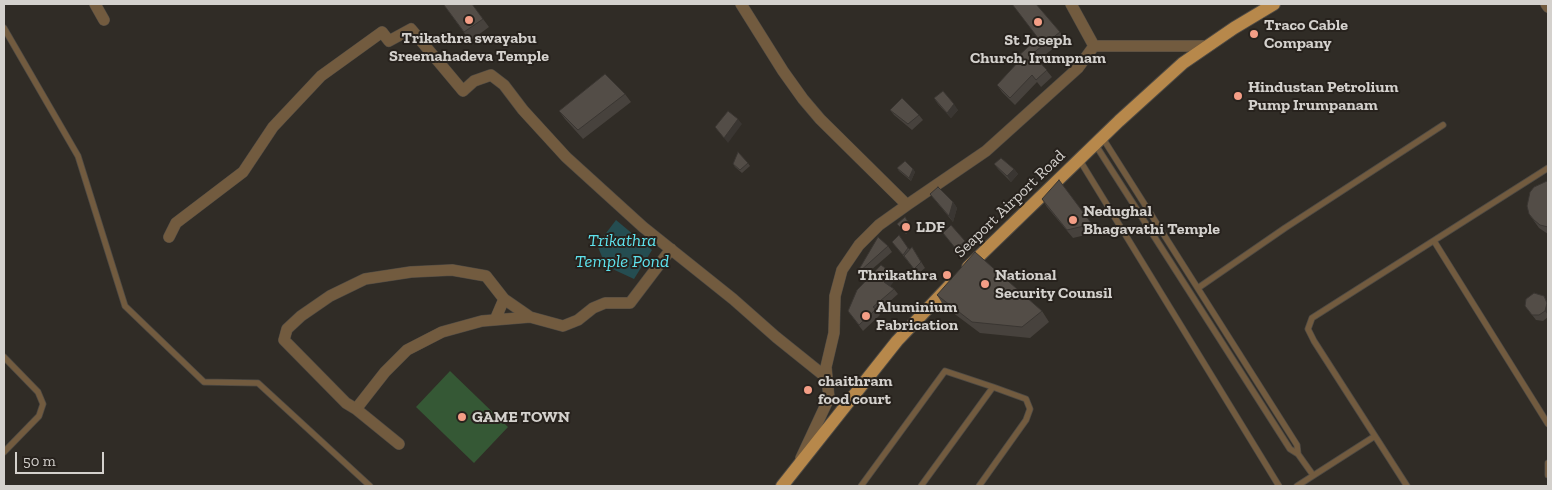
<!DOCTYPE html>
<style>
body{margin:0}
#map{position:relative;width:1552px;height:490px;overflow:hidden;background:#302c26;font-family:"Zilla Slab",serif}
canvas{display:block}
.frame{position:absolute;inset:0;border:5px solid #d4d1cd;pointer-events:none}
.scale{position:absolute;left:15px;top:452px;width:89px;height:22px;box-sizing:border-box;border:2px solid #d4d1cd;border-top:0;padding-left:6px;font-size:15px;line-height:18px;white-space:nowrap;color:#d4d1cd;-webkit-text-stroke:4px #27221d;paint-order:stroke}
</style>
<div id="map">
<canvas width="1552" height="490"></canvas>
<div class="frame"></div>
<div class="scale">50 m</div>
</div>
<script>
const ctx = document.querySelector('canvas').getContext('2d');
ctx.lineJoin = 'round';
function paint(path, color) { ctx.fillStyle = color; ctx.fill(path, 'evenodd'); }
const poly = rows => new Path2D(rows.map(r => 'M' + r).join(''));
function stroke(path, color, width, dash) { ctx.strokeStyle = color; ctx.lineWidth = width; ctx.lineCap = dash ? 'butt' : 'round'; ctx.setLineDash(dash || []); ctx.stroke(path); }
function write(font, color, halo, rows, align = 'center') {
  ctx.font = font + ' "Zilla Slab",serif'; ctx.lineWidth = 4; ctx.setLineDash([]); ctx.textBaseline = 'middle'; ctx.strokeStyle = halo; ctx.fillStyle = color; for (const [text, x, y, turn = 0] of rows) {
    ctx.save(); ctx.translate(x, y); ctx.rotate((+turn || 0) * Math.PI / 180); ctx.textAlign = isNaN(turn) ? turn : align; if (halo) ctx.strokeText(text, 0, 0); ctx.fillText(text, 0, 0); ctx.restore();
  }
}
const green = poly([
 [450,371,508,427,474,463,416,407]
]);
const water = poly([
 [616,220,652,250,634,279,606,266,597,245]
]);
const lane = poly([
 [4,28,78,156,125,306,204,382,258,383,370,486],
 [1095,144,1290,449,1298,454,1297,445,1102,137],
 [1079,159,1279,486],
 [1434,241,1548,424],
 [1198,288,1285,228,1443,125],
 [4,357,38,392,43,404,39,416,4,452],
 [1298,454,1313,475],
 [1548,463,1548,475],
 [861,486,945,371,993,387,921,486],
 [979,486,1026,420,1030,409,1026,399,993,387],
 [1297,486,1375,436],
 [1407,486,1314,341,1308,329,1312,318,1548,168]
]);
const street = poly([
 [95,4,104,20],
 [741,4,783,71,803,99,820,119,907,205,879,225,859,245,842,270,835,296,834,333,826,367,829,398,801,458],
 [1546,4,1548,7],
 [1094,46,1208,46],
 [907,205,986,151,1078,68,1094,46,1071,4],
 [169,237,176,223,243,172,273,127,321,76,382,32,389,41,411,29,463,91,474,81,491,75,504,85,523,110,566,157,643,227,733,299,776,337,827,378],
 [530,317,482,321,442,332,407,350,385,372,356,409,346,403,284,340,287,329,301,316,330,296,365,279,411,272,452,270,486,276,504,299,530,317,563,326,578,320,593,308,605,303,630,303,671,249],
 [495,320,504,299],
 [356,409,399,444]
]);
const primary = poly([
 [968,267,1119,121,1183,63,1234,28,1274,4],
 [782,486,897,341,950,285]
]);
const wall = poly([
 [472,4,489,27,470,41,444,5],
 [1060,32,1065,40,1038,60,1052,77,1041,87,1037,82,1015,105,1002,92,997,85,1019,62,1016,58],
 [625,94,631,102,583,139,565,119,559,111],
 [934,98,958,110,951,118,938,104],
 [890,110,919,115,923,120,912,130,894,115],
 [748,163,750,166,742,173,735,167,733,164],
 [994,164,1014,169,1018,174,1011,182,998,169],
 [897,168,913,169,915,172,911,181,899,171],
 [1548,181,1548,234,1539,228,1529,214],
 [930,194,953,202,957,208,953,222],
 [1042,199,1092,224,1098,232,1073,238,1047,207],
 [905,217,912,228,906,234,897,224],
 [943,233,965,241,969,247,960,254],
 [892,242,910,249,912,247,925,268,918,274],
 [888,246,892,252,863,277,862,276,858,271],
 [896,279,890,286,894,289,898,294,878,312,880,315,863,331,848,311],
 [937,295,1042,311,1049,322,1030,338,980,333,944,306],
 [1548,303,1548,317,1543,321,1536,320,1525,306]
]);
const shadedWall = poly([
 [954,104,958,110,951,118,947,113],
 [738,119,742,124,728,143,724,138],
 [913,169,915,172,911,181,909,178],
 [1014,169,1018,174,1011,182,1007,176],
 [953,202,957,208,953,222,949,216],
 [892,273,896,279,888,288,884,282],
 [1544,296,1548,303,1548,315,1545,311]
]);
const building = poly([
 [446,4,472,4,483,19,464,32,444,5,446,4],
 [1012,4,1036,4,1060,32,1032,54,1047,70,1036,80,1032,75,1010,98,997,85,1019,61,1016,58,1038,38,1012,4],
 [605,74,625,94,578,130,559,111,605,74],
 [943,91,954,104,947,113,934,98,943,91],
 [902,98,919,115,908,124,890,110,902,98],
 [728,111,738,119,724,138,715,127,728,111],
 [738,152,748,163,740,170,733,164,738,152],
 [1001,158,1014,169,1007,176,994,164,1001,158],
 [905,161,913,169,909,178,897,168,905,161],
 [1059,180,1092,224,1067,230,1042,199,1059,180],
 [1547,181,1548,181,1548,227,1540,225,1534,220,1529,214,1527,206,1530,192,1534,187,1547,181],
 [938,187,953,202,949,216,930,194,938,187],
 [905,217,910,225,904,231,897,224,905,217],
 [951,225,965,241,956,249,943,233,951,225],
 [899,235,908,248,903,255,892,242,899,235],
 [878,237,888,246,859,272,858,271,878,237],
 [912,247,921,262,914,269,904,256,912,247],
 [975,252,1042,311,1022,327,972,322,937,295,975,252],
 [881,265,892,273,884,282,894,289,873,307,876,309,859,325,848,311,857,290,881,265],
 [1534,293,1544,296,1547,303,1545,311,1539,315,1532,315,1525,306,1526,299,1534,293]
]);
const markers = [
 [469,20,5,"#f49e86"],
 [1038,22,5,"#f49e86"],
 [1254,34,5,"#f49e86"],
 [1238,96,5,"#f49e86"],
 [1073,220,5,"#f49e86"],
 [906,227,5,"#f49e86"],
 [947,275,5,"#f49e86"],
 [985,284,5,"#f49e86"],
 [866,316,5,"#f49e86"],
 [808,390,5,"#f49e86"],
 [462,417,5,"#f49e86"]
];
const poiNames = [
 ["Traco Cable",1264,25],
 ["Company",1264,43],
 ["Trikathra swayabu",469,38,"center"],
 ["Sreemahadeva Temple",469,56,"center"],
 ["St Joseph",1038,40,"center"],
 ["Church, Irumpnam",1038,58,"center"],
 ["Hindustan Petrolium",1248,87],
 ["Pump Irumpanam",1248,105],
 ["Nedughal",1083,211],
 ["Bhagavathi Temple",1083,229],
 ["LDF",916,227],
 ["Thrikathra",937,275,"right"],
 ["National",995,275],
 ["Security Counsil",995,293],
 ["Aluminium",876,307],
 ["Fabrication",876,325],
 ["chaithram",818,381],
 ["food court",818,399],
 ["GAME TOWN",472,417]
];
const streetNames = [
 ["Seaport Airport Road",1010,204,-44]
];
const waterNames = [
 ["Trikathra",622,241],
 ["Temple Pond",622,262]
];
paint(green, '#355835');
paint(water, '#254d51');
stroke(lane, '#4e4a44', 7);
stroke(street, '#4e4a44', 12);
stroke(primary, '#4e4a44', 14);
stroke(lane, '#725b3f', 5.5);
stroke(street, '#725b3f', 11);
stroke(primary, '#b7884b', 12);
paint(wall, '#47423d');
paint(shadedWall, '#3a3632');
paint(building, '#534d47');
stroke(building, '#3a3632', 1);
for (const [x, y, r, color] of markers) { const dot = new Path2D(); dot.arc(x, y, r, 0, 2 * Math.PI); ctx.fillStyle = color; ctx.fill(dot); stroke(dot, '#27221d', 2); }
write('bold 16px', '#d4d1cd', '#27221d', poiNames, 'left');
write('16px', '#d4d1cd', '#27221d', streetNames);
write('italic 18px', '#5ee2ed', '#27221d', waterNames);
</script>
